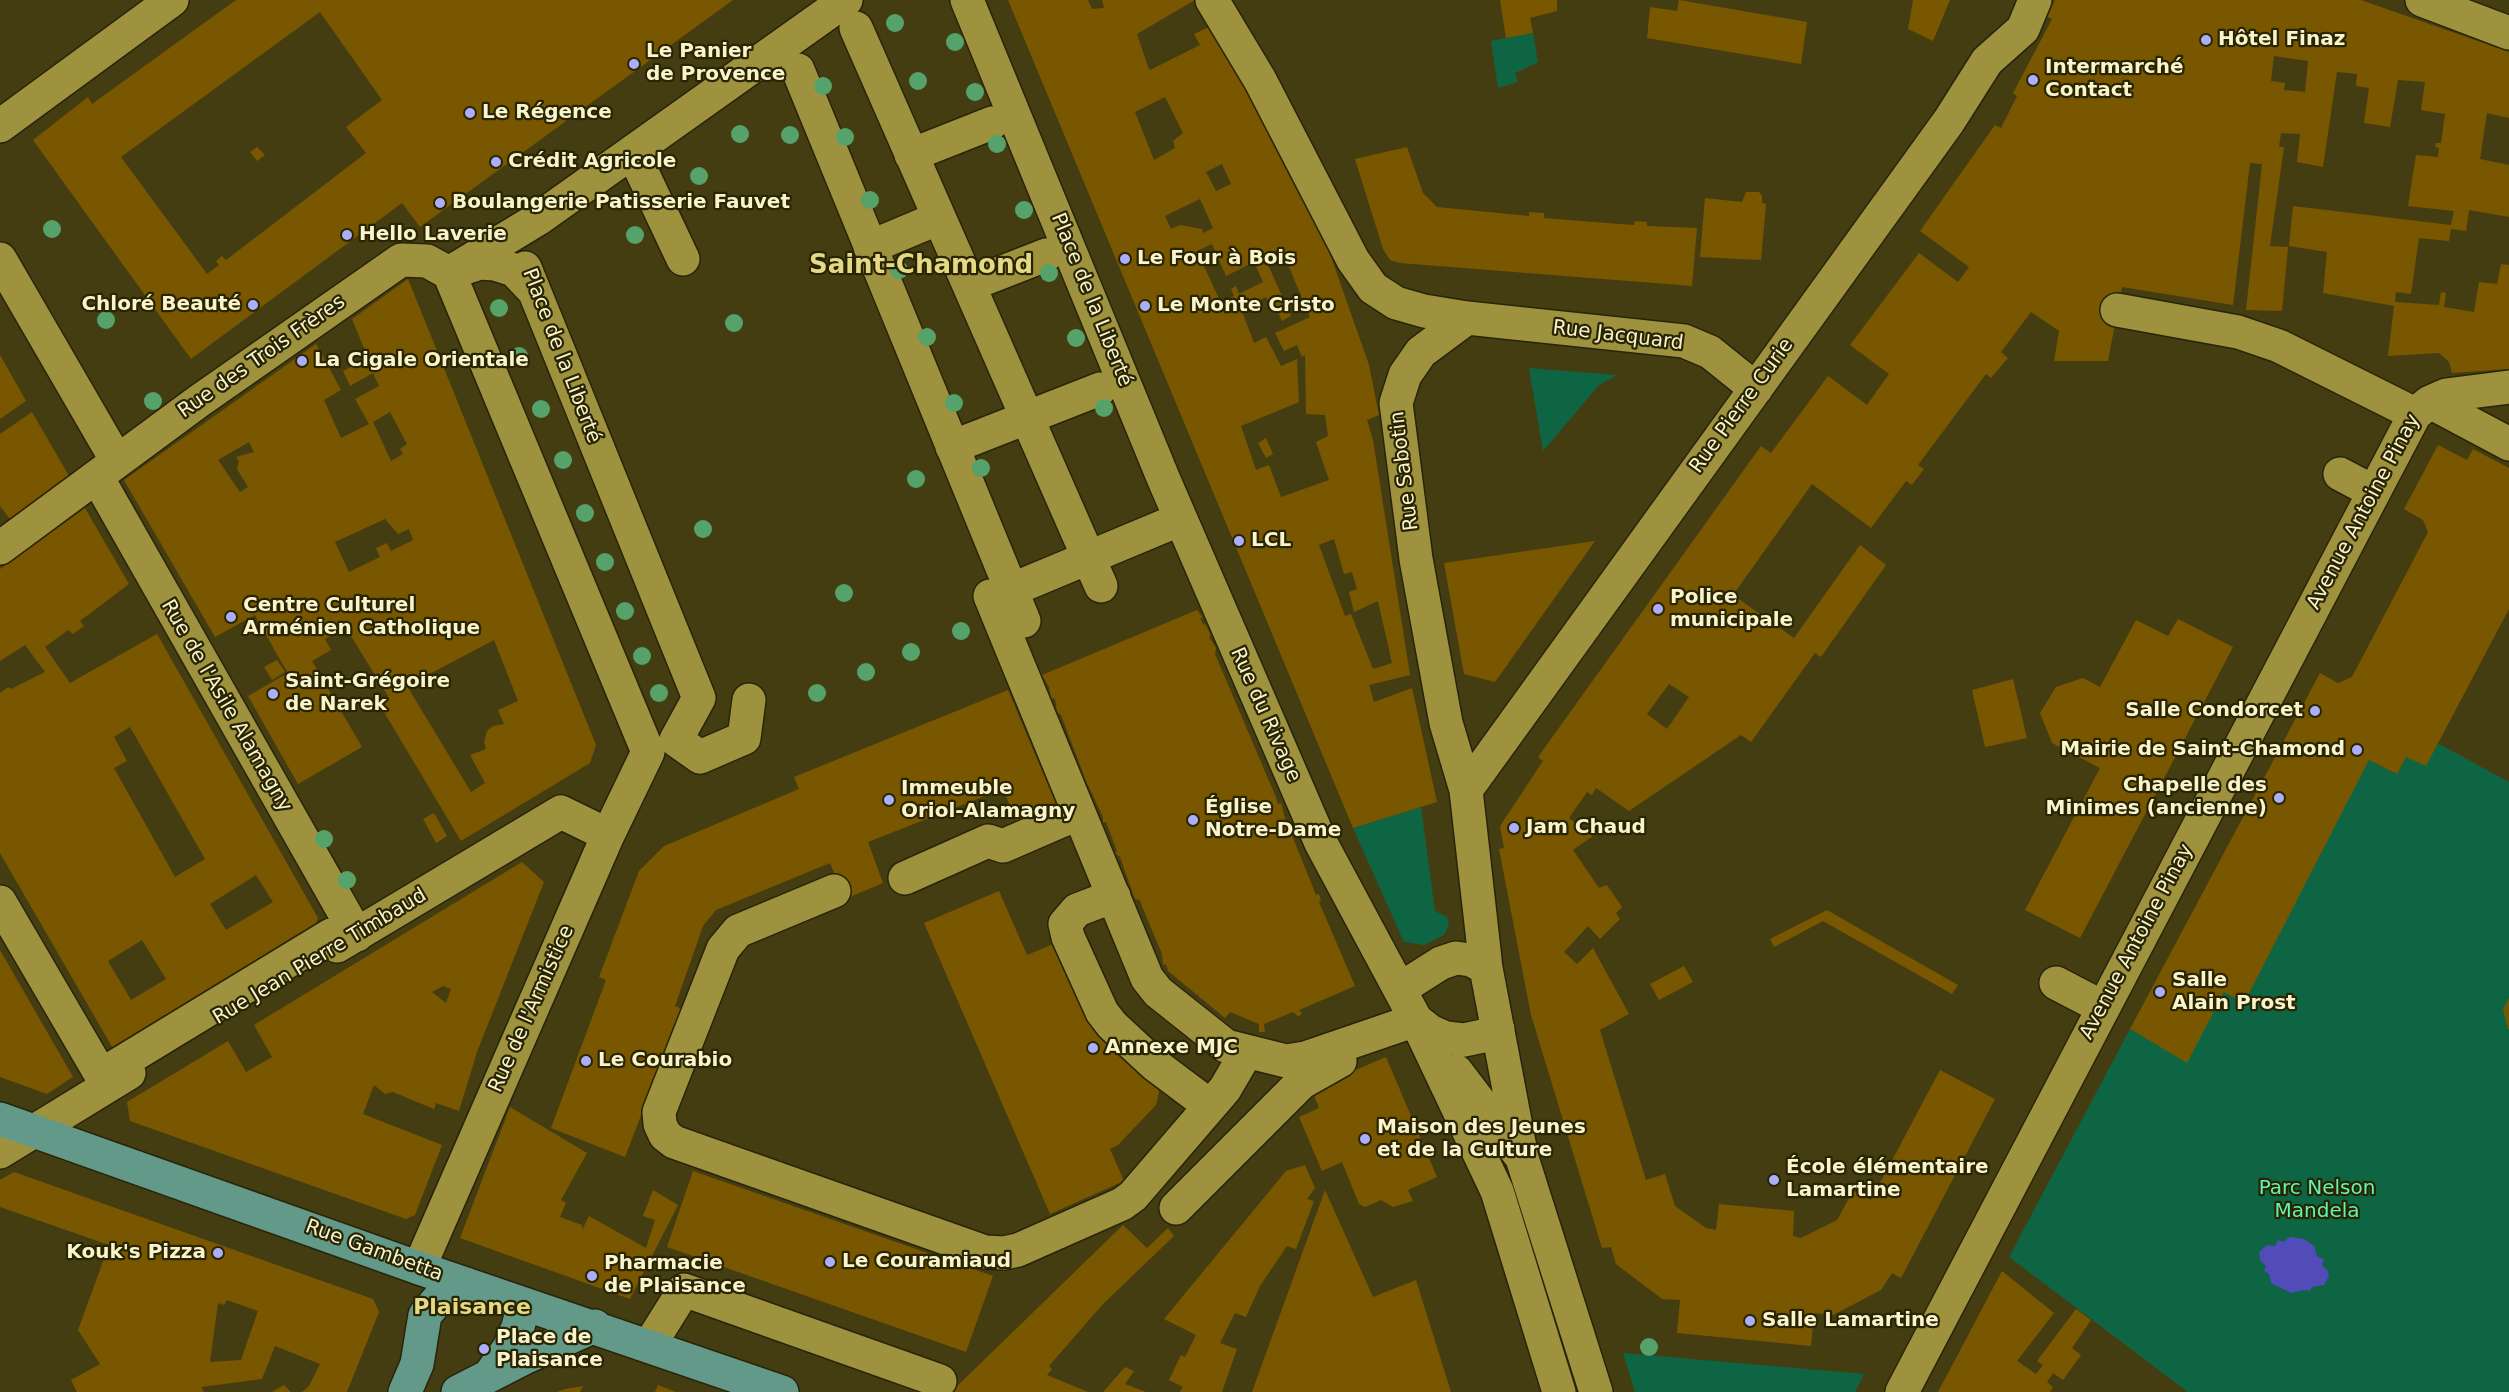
<!DOCTYPE html>
<meta charset="utf-8">
<style>
body{margin:0}
canvas{display:block;background:#443d11}
</style>
<canvas width="2509" height="1392"></canvas>
<script>
const ctx = document.querySelector('canvas').getContext('2d');
ctx.lineJoin = 'round';
function paint(path, color) { ctx.fillStyle = color; ctx.fill(path, 'evenodd'); }
const poly = rows => new Path2D(rows.map(r => 'M' + r).join(''));
function stroke(path, color, width, dash) { ctx.strokeStyle = color; ctx.lineWidth = width; ctx.lineCap = dash ? 'butt' : 'round'; ctx.setLineDash(dash || []); ctx.stroke(path); }
function write(font, color, halo, rows, align = 'center') {
  ctx.font = font + ' "DejaVu Sans",sans-serif'; ctx.lineWidth = 4.5; ctx.setLineDash([]); ctx.textBaseline = 'middle'; ctx.strokeStyle = halo; ctx.fillStyle = color; for (const [text, x, y, turn = 0] of rows) {
    ctx.save(); ctx.translate(x, y); ctx.rotate((+turn || 0) * Math.PI / 180); ctx.textAlign = isNaN(turn) ? turn : align; if (halo) ctx.strokeText(text, 0, 0); ctx.fillText(text, 0, 0); ctx.restore();
  }
}
const green = poly([
 [1533,33,1538,62,1515,73,1518,82,1498,88,1491,41],
 [1529,368,1617,375,1599,385,1543,451],
 [2419,733,2509,782,2509,1392,2188,1392,2009,1257,2130,1029,2224,992,2369,760,2397,774],
 [1421,807,1435,911,1447,917,1449,925,1444,935,1424,945,1404,942,1353,828],
 [1623,1353,1864,1374,1855,1392,1635,1392]
]);
const water = poly([
 [2290,1237,2304,1239,2314,1246,2317,1256,2324,1259,2322,1265,2328,1271,2329,1276,2324,1285,2312,1287,2310,1291,2304,1290,2291,1293,2271,1283,2269,1274,2264,1271,2266,1266,2260,1260,2259,1252,2267,1245,2275,1246,2278,1240,2283,1242]
]);
const building = poly([
 [236,0,733,0,420,227,402,203,191,359,33,140,88,97,92,104],
 [320,12,382,100,346,127,366,153,226,260,222,256,216,261,219,265,207,274,121,157],
 [1008,0,1088,0,1092,9,1104,8,1102,0,1195,0,1137,34,1148,67,1150,70,1200,45,1194,34,1209,27,1267,125,1277,152,1305,199,1330,254,1369,365,1379,415,1367,420,1373,440,1410,675,1369,685,1374,702,1412,688,1437,802,1353,828],
 [1165,97,1183,133,1173,141,1175,148,1154,160,1135,112],
 [1222,164,1231,184,1216,191,1206,172],
 [1200,199,1213,228,1203,233,1202,229,1180,225,1171,229,1165,216],
 [1212,244,1226,276,1254,262,1263,282,1239,294,1236,286,1231,289,1234,296,1221,303,1197,251],
 [1281,248,1310,317,1275,333,1284,351,1297,345,1302,357,1305,355,1306,414,1325,415,1328,436,1316,442,1329,480,1281,497,1269,465,1256,470,1241,426,1299,402,1297,359,1281,366,1266,337,1254,343,1241,309,1266,297,1272,308,1275,306,1282,321,1291,316,1264,256],
 [1334,539,1344,574,1352,572,1357,589,1349,592,1354,612,1378,601,1392,663,1373,669,1351,614,1345,616,1319,545],
 [1500,0,1557,0,1557,11,1530,18,1533,33,1506,38],
 [1679,0,1807,22,1801,64,1647,38,1650,7,1677,11],
 [1913,0,1950,0,1933,41,1908,29],
 [2055,0,2361,0,2509,52,2509,118,2487,113,2480,159,2509,165,2509,217,2469,210,2466,231,2451,229,2449,241,2419,238,2411,294,2396,292,2395,302,2439,305,2441,292,2446,293,2444,307,2474,312,2479,282,2497,284,2501,264,2509,265,2509,369,2452,373,2449,362,2439,353,2388,356,2394,306,2323,293,2327,252,2289,246,2293,206,2451,225,2454,211,2408,206,2416,155,2438,157,2439,148,2435,147,2436,143,2441,143,2445,114,2421,110,2425,82,2398,80,2390,127,2364,123,2369,88,2356,86,2357,74,2337,72,2323,167,2297,162,2300,134,2281,133,2279,147,2284,147,2270,246,2288,247,2282,311,2246,310,2262,164,2250,163,2233,305,2122,287,2108,361,2054,361,2059,331,2031,312,2001,352,2008,358,1991,378,1986,374,1918,465,1924,469,1912,485,1906,481,1871,528,1812,484,1733,595,1794,638,1860,545,1886,565,1821,657,1815,653,1751,742,1741,735,1629,811,1596,788,1592,795,1587,792,1569,818,1593,836,1573,850,1599,888,1607,885,1622,907,1616,913,1620,919,1600,939,1588,926,1564,952,1577,964,1593,948,1629,1014,1600,1030,1646,1180,1665,1174,1675,1206,1706,1228,1716,1230,1719,1204,1794,1211,1793,1236,1801,1238,1837,1220,1853,1191,1871,1200,1940,1070,1995,1099,1901,1278,1892,1273,1881,1290,1833,1315,1814,1313,1811,1346,1677,1333,1680,1300,1662,1299,1616,1264,1611,1247,1602,1248,1531,1015,1499,849,1504,848,1500,826,1543,761,1538,757,1761,446,1771,453,1828,376,1867,405,1889,374,1850,345,1919,253,1958,282,1969,267,1920,231,1995,125,2001,128,2017,96,2013,93,2052,19,2047,17],
 [2274,56,2308,61,2305,92,2284,90,2285,83,2271,81],
 [1669,684,1689,697,1667,729,1647,714],
 [257,147,265,155,257,161,250,152],
 [1407,147,1423,193,1437,207,1529,216,1529,212,1544,213,1544,218,1619,224,1634,225,1635,221,1647,222,1647,226,1697,228,1692,286,1400,263,1390,260,1383,249,1355,159],
 [1746,192,1759,192,1762,196,1762,203,1766,204,1761,260,1700,257,1705,198,1742,202],
 [408,279,596,745,590,763,461,841,378,702,388,696,346,628,325,639,331,650,312,661,362,747,298,784,248,696,288,673,279,658,255,615,215,637,124,480,316,344,341,390,324,400,341,438,369,424,355,399,379,386,373,373,350,386,343,371,368,358,352,319],
 [390,412,407,444,400,449,403,454,391,461,373,422],
 [249,442,254,452,236,457,239,461,237,469,248,487,240,492,218,460],
 [385,519,398,534,409,529,413,540,391,551,387,543,376,548,380,557,349,572,335,542],
 [494,640,518,701,498,710,504,724,493,726,487,731,484,742,486,749,470,755,485,783,471,792,407,686],
 [0,355,26,401,0,419],
 [32,412,69,476,10,519,0,506,0,434],
 [1266,438,1273,454,1266,458,1258,443],
 [2438,445,2467,460,2473,449,2509,468,2509,609,2426,766,2406,757,2397,774,2369,760,2244,1003,2224,992,2187,1063,2130,1029,2320,673,2338,683,2352,677,2428,532,2423,520,2404,509],
 [85,508,129,584,80,621,84,626,73,634,68,630,45,647,70,683,157,634,318,918,315,928,115,1052,0,853,0,693,8,687,11,689,45,672,25,645,0,661,0,569],
 [130,727,205,859,175,877,114,768,127,761,114,737],
 [256,875,273,902,226,930,210,904],
 [142,940,166,979,131,1000,108,961],
 [1595,541,1495,682,1464,674,1444,563],
 [1197,610,1203,618,1200,618,1203,624,1206,625,1211,636,1209,637,1216,648,1215,654,1275,795,1278,804,1281,803,1287,826,1290,825,1293,831,1291,833,1316,895,1319,894,1321,900,1319,902,1355,986,1299,1010,1302,1013,1299,1017,1293,1012,1264,1024,1265,1032,1259,1032,1259,1024,1230,1012,1225,1018,1168,971,1166,964,1163,965,1162,954,1139,899,1136,900,1133,894,1120,857,1115,853,1117,851,1106,822,1103,822,1103,817,1086,781,1061,715,1057,712,1055,699,1051,698,1049,687,1042,675],
 [2178,619,2233,647,2080,938,2025,910,2100,768,2052,743,2040,713,2056,687,2083,678,2100,687,2136,620,2168,636],
 [277,660,285,672,272,680,264,667],
 [2013,679,2027,738,1985,747,1972,690],
 [1008,690,1059,811,1019,828,1003,789,868,842,883,883,845,899,830,863,716,910,703,926,675,1006,682,1009,625,1157,551,1128,606,980,599,977,639,871,664,846,799,789,794,777],
 [434,813,447,836,436,843,423,819],
 [522,862,544,882,477,1052,459,1111,436,1103,434,1109,393,1092,385,1094,374,1085,363,1114,442,1145,415,1215,406,1219,130,1121,127,1102,228,1041,246,1072,272,1057,254,1025],
 [443,986,451,989,446,1003,432,992],
 [999,891,1027,955,1056,943,1157,1083,1159,1092,1156,1105,1118,1145,1110,1149,1124,1181,1050,1214,924,923],
 [1827,910,1893,948,1958,985,1952,994,1823,921,1774,947,1770,939],
 [0,950,73,1077,47,1094,0,1077],
 [1684,966,1693,982,1659,1000,1650,984],
 [2509,998,2509,1029,2508,1029,2503,1009],
 [1386,1057,1437,1177,1408,1190,1413,1201,1393,1207,1381,1200,1365,1207,1359,1204,1342,1162,1322,1171,1299,1117,1319,1108,1312,1090,1314,1088],
 [510,1107,587,1153,561,1200,566,1203,560,1217,582,1225,582,1230,589,1216,646,1248,655,1220,643,1216,653,1190,678,1205,630,1299,460,1238],
 [1305,1165,1315,1188,1307,1199,1314,1201,1296,1249,1287,1246,1260,1286,1246,1317,1235,1313,1220,1343,1237,1349,1222,1392,1180,1392,1183,1387,1169,1380,1181,1355,1185,1357,1196,1335,1164,1319,1286,1171],
 [693,1171,993,1276,966,1352,667,1247],
 [14,1172,373,1299,379,1312,347,1392,302,1392,309,1386,320,1364,275,1346,262,1379,201,1387,204,1392,77,1392,71,1380,100,1364,78,1330,109,1245,0,1207,0,1180],
 [227,1300,258,1311,241,1360,210,1362,218,1303,224,1305],
 [1325,1190,1373,1297,1416,1280,1451,1392,1252,1392],
 [1123,1225,1147,1248,1168,1228,1174,1236,1103,1304,1049,1366,1052,1369,1047,1375,1088,1392,951,1392],
 [2002,1271,2054,1313,2017,1361,2036,1374,2043,1365,2037,1361,2076,1309,2091,1320,2072,1348,2081,1355,2063,1380,2053,1373,2047,1382,2053,1387,2050,1392,1938,1392],
 [1125,1367,1134,1371,1125,1384,1146,1392,1103,1392],
 [284,1385,291,1392,272,1392],
 [658,1385,676,1392,655,1392],
 [583,1386,580,1392,557,1392,565,1389]
]);
const minor = poly([
 [967,0,1164,480,1321,843,1416,1020,1497,1191,1559,1392],
 [1212,0,1260,80,1353,260,1373,288,1396,303,1424,311,1467,318,1684,341,1710,352,1756,389],
 [2422,0,2509,33],
 [856,28,1101,586],
 [798,70,1024,621],
 [0,126,172,0],
 [633,153,683,259],
 [911,155,992,123],
 [870,247,939,218],
 [0,259,117,461],
 [525,268,699,698,676,740],
 [969,285,1046,255],
 [531,288,514,270,495,264,480,263,449,273,648,752],
 [2117,310,2238,332,2279,346,2415,414],
 [1467,318,1421,352,1405,375,1396,403,1416,559,1446,723,1466,790,1486,968,1522,1158,1596,1392],
 [2430,402,2509,444],
 [952,447,1100,389],
 [2340,474,2374,492],
 [0,548,199,401,401,260,427,261,449,273,538,219,846,0],
 [1011,590,1169,524],
 [990,596,1147,978,1158,992,1226,1046,1286,1061,1305,1058,1416,1020],
 [676,740,700,757,744,738,749,700],
 [1466,790,1949,121,1987,61,2023,29,2035,0],
 [905,878,988,841,1003,846,1079,813],
 [834,891,738,931,723,949,659,1112,660,1124,665,1135,674,1142,985,1252,1004,1253,1018,1250,1122,1204,1133,1196,1225,1089,1246,1053],
 [1114,896,1077,910,1065,924,1068,937,1102,1012,1112,1025,1154,1064,1210,1106],
 [0,902,101,1075,331,935,357,935,97,477],
 [337,946,561,812,608,835],
 [2056,983,2102,1007],
 [1400,989,1441,963,1456,958,1471,960,1486,968],
 [1416,1020,1430,1031,1446,1038,1464,1040,1483,1036,1498,1029],
 [1456,1071,1519,1154],
 [0,1152,129,1073],
 [1176,1208,1301,1083,1340,1061],
 [419,1268,608,835,648,752],
 [649,1346,684,1290,940,1381],
 [1902,1392,2415,414,2430,402,2446,395,2509,387]
]);
const major = poly([
 [0,1119,419,1268,782,1392],
 [489,1376,509,1348,518,1327,524,1304],
 [405,1392,417,1364,425,1315,440,1297,466,1284],
 [458,1392,524,1358,595,1326]
]);
const trees = [
 [895,23],
 [955,42],
 [918,81],
 [823,86],
 [975,92],
 [740,134],
 [790,135],
 [845,137],
 [997,144],
 [699,176],
 [870,200],
 [1024,210],
 [52,229],
 [635,235],
 [899,270],
 [1049,273],
 [499,308],
 [106,320],
 [734,323],
 [927,337],
 [1076,338],
 [519,356],
 [153,401],
 [954,403],
 [1104,408],
 [541,409],
 [563,460],
 [981,468],
 [916,479],
 [585,513],
 [703,529],
 [605,562],
 [844,593],
 [625,611],
 [961,631],
 [911,652],
 [642,656],
 [866,672],
 [659,693],
 [817,693],
 [324,839],
 [347,880],
 [1649,1347]
];
const markers = [
 [2206,40,6,"#abaffb"],
 [634,64,6,"#abaffb"],
 [2033,80,6,"#abaffb"],
 [470,113,6,"#abaffb"],
 [496,162,6,"#abaffb"],
 [440,203,6,"#abaffb"],
 [347,235,6,"#abaffb"],
 [1125,259,6,"#abaffb"],
 [253,305,6,"#abaffb"],
 [1145,306,6,"#abaffb"],
 [302,361,6,"#abaffb"],
 [1239,541,6,"#abaffb"],
 [1658,609,6,"#abaffb"],
 [231,617,6,"#abaffb"],
 [273,694,6,"#abaffb"],
 [2315,711,6,"#abaffb"],
 [2357,750,6,"#abaffb"],
 [2279,798,6,"#abaffb"],
 [889,800,6,"#abaffb"],
 [1193,820,6,"#abaffb"],
 [1514,828,6,"#abaffb"],
 [2160,992,6,"#abaffb"],
 [1093,1048,6,"#abaffb"],
 [586,1061,6,"#abaffb"],
 [1365,1139,6,"#abaffb"],
 [1774,1180,6,"#abaffb"],
 [218,1253,6,"#abaffb"],
 [830,1262,6,"#abaffb"],
 [592,1276,6,"#abaffb"],
 [1750,1321,6,"#abaffb"],
 [484,1349,6,"#abaffb"]
];
const poiNames = [
 ["Hôtel Finaz",2218,40],
 ["Le Panier",646,52],
 ["de Provence",646,75],
 ["Intermarché",2045,68],
 ["Contact",2045,91],
 ["Le Régence",482,113],
 ["Crédit Agricole",508,162],
 ["Boulangerie Patisserie Fauvet",452,203],
 ["Hello Laverie",359,235],
 ["Le Four à Bois",1137,259],
 ["Chloré Beauté",241,305,"right"],
 ["Le Monte Cristo",1157,306],
 ["La Cigale Orientale",314,361],
 ["LCL",1251,541],
 ["Police",1670,598],
 ["municipale",1670,621],
 ["Centre Culturel",243,606],
 ["Arménien Catholique",243,629],
 ["Saint-Grégoire",285,682],
 ["de Narek",285,705],
 ["Salle Condorcet",2303,711,"right"],
 ["Mairie de Saint-Chamond",2345,750,"right"],
 ["Chapelle des",2267,786,"right"],
 ["Minimes (ancienne)",2267,809,"right"],
 ["Immeuble",901,789],
 ["Oriol-Alamagny",901,812],
 ["Église",1205,808],
 ["Notre-Dame",1205,831],
 ["Jam Chaud",1526,828],
 ["Salle",2172,981],
 ["Alain Prost",2172,1004],
 ["Annexe MJC",1105,1048],
 ["Le Courabio",598,1061],
 ["Maison des Jeunes",1377,1128],
 ["et de la Culture",1377,1151],
 ["École élémentaire",1786,1168],
 ["Lamartine",1786,1191],
 ["Kouk's Pizza",206,1253,"right"],
 ["Le Couramiaud",842,1262],
 ["Pharmacie",604,1264],
 ["de Plaisance",604,1287],
 ["Salle Lamartine",1762,1321],
 ["Place de",496,1338],
 ["Plaisance",496,1361]
];
const streetNames = [
 ["Place de la Liberté",1091,300,68],
 ["Rue Jacquard",1618,336,7],
 ["Place de la Liberté",561,356,69],
 ["Rue des Trois Frères",262,357,-35],
 ["Rue Pierre Curie",1742,406,-54],
 ["Rue Sabotin",1405,471,-97],
 ["Avenue Antoine Pinay",2364,512,-62],
 ["Rue de l'Asile Alamagny",226,706,60],
 ["Rue du Rivage",1265,715,66],
 ["Avenue Antoine Pinay",2137,942,-62],
 ["Rue Jean Pierre Timbaud",320,957,-31],
 ["Rue de l'Armistice",532,1009,-66],
 ["Rue Gambetta",374,1251,20]
];
const parkNames = [
 ["Parc Nelson",2317,1189],
 ["Mandela",2317,1212]
];
const quarterNames = [
 ["Plaisance",472,1308]
];
const districtNames = [
 ["Saint-Chamond",921,266]
];
paint(green, '#0d6543');
paint(water, '#524cb8');
paint(building, '#795600');
stroke(minor, '#28240a', 36);
stroke(major, '#28240a', 36);
stroke(minor, '#9e923f', 33);
stroke(major, '#639989', 33);
ctx.fillStyle = '#55a26a';
for (const [x, y] of trees) { ctx.beginPath(); ctx.arc(x, y, 9, 0, 2 * Math.PI); ctx.fill(); }
for (const [x, y, r, color] of markers) { const dot = new Path2D(); dot.arc(x, y, r, 0, 2 * Math.PI); ctx.fillStyle = color; ctx.fill(dot); stroke(dot, '#292401', 2); }
write('bold 20px', '#f9f4cc', '#292401', poiNames, 'left');
write('20px', '#f9f4cc', '#292401', streetNames);
write('20px', '#63f4b3', '#292401', parkNames);
write('bold 22px', '#e5d986', '#292401', quarterNames);
write('bold 26px', '#e5d986', '#292401', districtNames);
</script>
